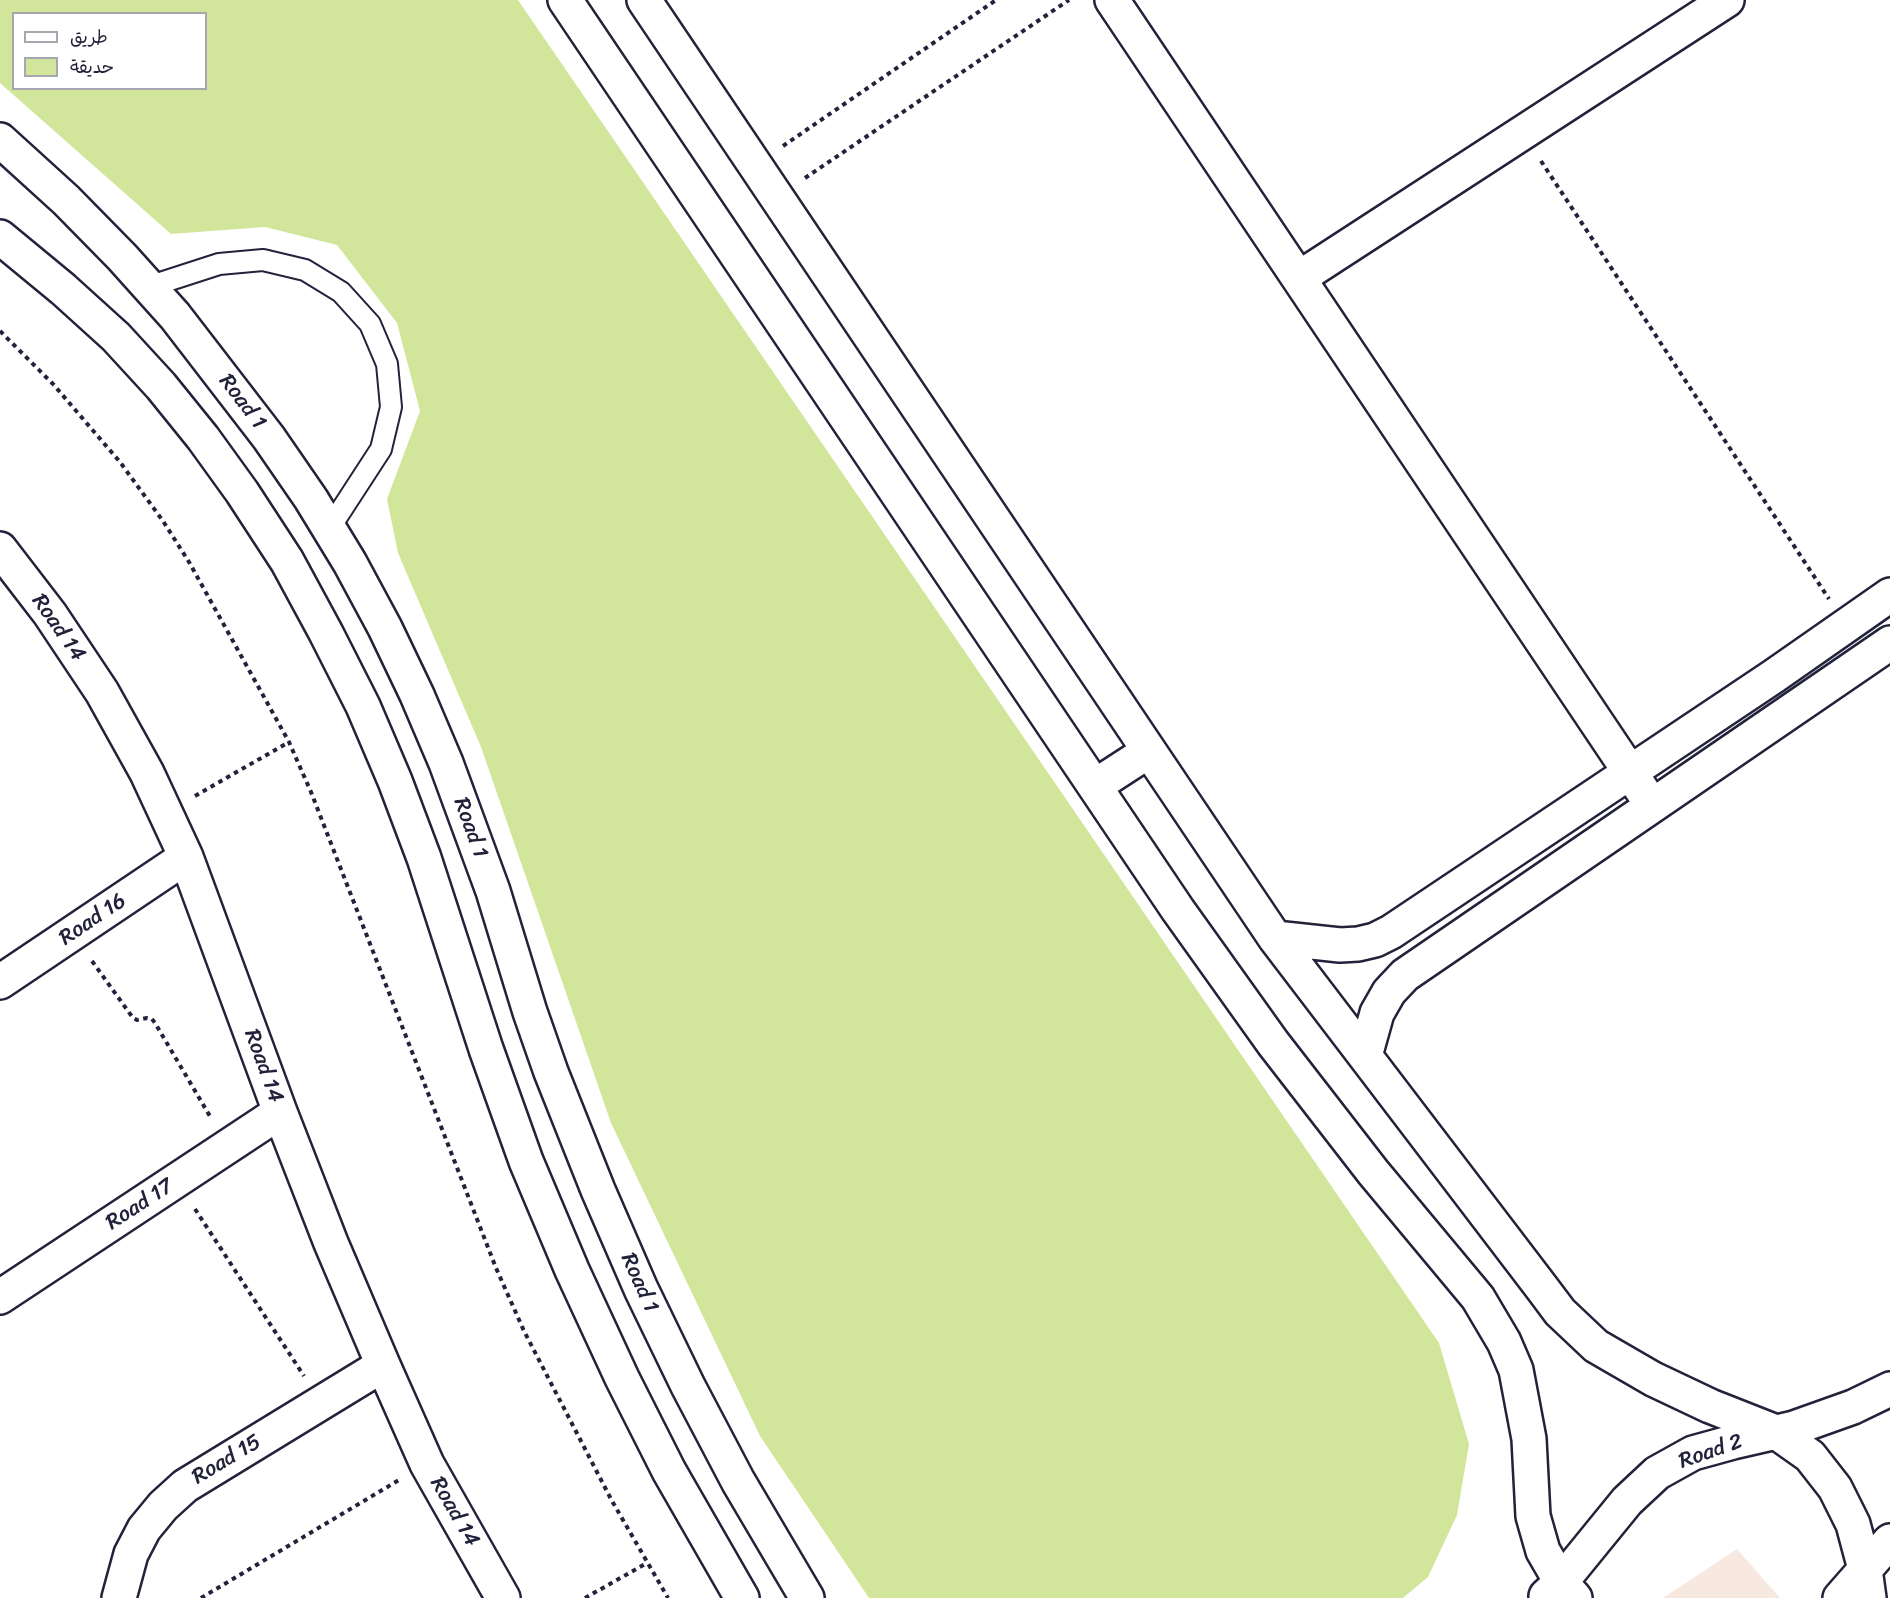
<!DOCTYPE html>
<meta charset="utf-8">
<style>
body{margin:0}
#map{position:relative;width:1890px;height:1598px;overflow:hidden;background:#fff;font-family:Sriracha,"Playpen Sans Arabic",sans-serif}
canvas{display:block}
.legend{position:absolute;left:12px;top:12px;width:195px;height:78px;box-sizing:border-box;background:#fff;border:2px solid #a7a7b1;margin:0;padding:8px 10px;list-style:none;font-size:18px;color:#22223b}
.legend li{display:flex;align-items:center;gap:12px;height:30px}
.legend b{width:30px;border:2px solid #a7a7b1}
</style>
<div id="map">
<canvas width="1890" height="1598"></canvas>
<ul class="legend">
<li><b style="height:8px;background:#fff"></b>طريق</li>
<li><b style="height:16px;background:#d1e69b"></b>حديقة</li>
</ul>
</div>
<script>
const ctx = document.querySelector('canvas').getContext('2d');
ctx.lineJoin = 'round';
function paint(path, color) { ctx.fillStyle = color; ctx.fill(path, 'evenodd'); }
const poly = rows => new Path2D(rows.map(r => 'M' + r).join(''));
function stroke(path, color, width, dash) { ctx.strokeStyle = color; ctx.lineWidth = width; ctx.lineCap = dash ? 'butt' : 'round'; ctx.setLineDash(dash || []); ctx.stroke(path); }
function write(font, color, halo, rows, align = 'center') {
  ctx.font = font + ' Sriracha,sans-serif'; ctx.lineWidth = 5; ctx.setLineDash([]); ctx.textBaseline = 'middle'; ctx.strokeStyle = halo; ctx.fillStyle = color; for (const [text, x, y, turn = 0] of rows) {
    ctx.save(); ctx.translate(x, y); ctx.rotate((+turn || 0) * Math.PI / 180); ctx.textAlign = isNaN(turn) ? turn : align; if (halo) ctx.strokeText(text, 0, 0); ctx.fillText(text, 0, 0); ctx.restore();
  }
}
const built = poly([
 [1737,1549,1780,1598,1663,1598]
]);
const green = poly([
 [0,0,518,0,1439,1343,1469,1444,1457,1515,1428,1577,1403,1598,869,1598,760,1436,611,1123,481,747,398,553,387,499,420,411,397,323,337,245,265,227,171,234,0,83],
 [14,14,206,14,206,88,14,88]
]);
const path = poly([
 [783,146,996,0],
 [1541,161,1829,599],
 [805,178,1069,0],
 [0,331,53,384,120,462,163,521,189,562,289,742,311,792,496,1268,524,1331,612,1501,668,1598],
 [195,796,289,742],
 [92,961,133,1018,137,1020,147,1018,152,1019,155,1023,211,1118],
 [195,1209,304,1376],
 [201,1598,399,1480],
 [585,1598,647,1563]
]);
const lane = poly([
 [148,287,219,264,263,260,305,270,341,292,370,324,387,364,391,407,381,449,329,529]
]);
const street = poly([
 [565,0,1178,910,1273,1043,1373,1172,1478,1298,1504,1342,1516,1370,1529,1439,1533,1516,1543,1551,1561,1582,1575,1598],
 [644,0,1275,938,1542,1288,1560,1312,1596,1346,1653,1379,1710,1406,1776,1432,1810,1456,1835,1488,1853,1524,1865,1569,1869,1598],
 [1112,0,1652,805],
 [0,140,66,200,122,257,175,316,269,438,311,499,350,563,385,628,417,695,446,763,493,891,530,1012,551,1072,598,1190,641,1289,688,1386,738,1481,807,1598],
 [0,237,63,289,116,337,161,386,203,438,242,492,287,561,326,633,363,706,395,781,424,858,486,1049,526,1161,572,1270,622,1378,669,1471,742,1598],
 [1299,278,1727,0],
 [0,549,50,614,102,692,147,773,186,857,280,1112,331,1243,383,1365,427,1464,503,1598],
 [1095,786,1149,751],
 [1275,938,1340,945,1358,944,1375,940,1391,932,1774,676,1890,595],
 [0,982,186,857],
 [1365,1056,1377,1013,1389,992,1405,975,1890,643],
 [0,1297,280,1112],
 [1546,1596,1561,1582,1627,1501,1657,1473,1693,1453,1733,1442,1794,1428,1853,1407,1890,1389],
 [119,1598,131,1554,144,1529,163,1506,185,1486,383,1365],
 [1840,1598,1890,1541]
]);
const streetNames = [
 ["Road 1",242,402,53],
 ["Road 14",58,628,55],
 ["Road 1",470,828,70],
 ["Road 16",93,920,-34],
 ["Road 14",263,1066,70],
 ["Road 17",140,1205,-33],
 ["Road 1",639,1283,66],
 ["Road 2",1711,1452,-19],
 ["Road 15",227,1460,-31],
 ["Road 14",454,1512,60]
];
paint(built, '#f8e9e0');
paint(green, '#d1e69b');
stroke(lane, '#22223b', 24);
stroke(street, '#22223b', 38);
stroke(path, '#22223b', 4, [4.5, 4.5]);
stroke(lane, '#fff', 20);
stroke(street, '#fff', 33);
write('22px', '#22223b', '#fff', streetNames);
</script>
